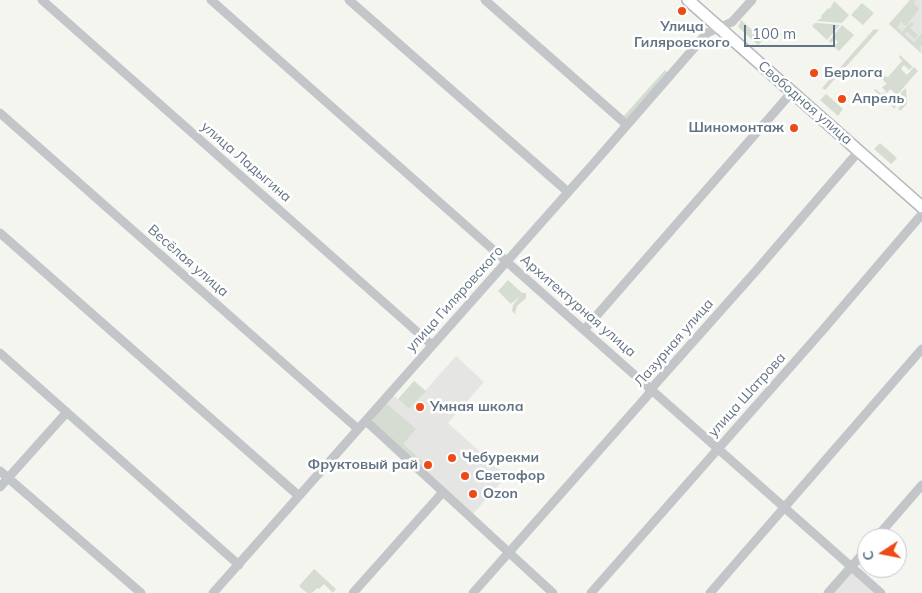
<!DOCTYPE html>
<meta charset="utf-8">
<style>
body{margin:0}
#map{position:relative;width:922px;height:593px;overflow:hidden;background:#f5f5f0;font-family:Mulish,sans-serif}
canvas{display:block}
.north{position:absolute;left:857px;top:528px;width:50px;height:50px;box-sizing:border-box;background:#fff;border:1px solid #c0c7ce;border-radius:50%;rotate:259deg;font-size:14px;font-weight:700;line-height:20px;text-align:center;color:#627484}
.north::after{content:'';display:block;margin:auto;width:18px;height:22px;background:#ee4917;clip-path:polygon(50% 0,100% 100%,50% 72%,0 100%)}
.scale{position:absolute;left:744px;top:25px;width:91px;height:22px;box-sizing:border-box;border:2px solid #627484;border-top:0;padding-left:6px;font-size:15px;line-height:18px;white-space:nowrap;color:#627484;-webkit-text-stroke:4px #fff;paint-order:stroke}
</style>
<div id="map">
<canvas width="922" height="593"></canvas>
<div class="north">С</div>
<div class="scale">100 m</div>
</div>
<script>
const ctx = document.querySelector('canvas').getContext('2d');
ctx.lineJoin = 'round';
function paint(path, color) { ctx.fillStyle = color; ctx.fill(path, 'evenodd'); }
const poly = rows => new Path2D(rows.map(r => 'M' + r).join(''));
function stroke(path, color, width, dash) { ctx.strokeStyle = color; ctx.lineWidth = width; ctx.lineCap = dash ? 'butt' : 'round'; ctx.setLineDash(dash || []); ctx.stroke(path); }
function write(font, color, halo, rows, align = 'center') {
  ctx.font = font + ' Mulish,sans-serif'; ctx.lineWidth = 5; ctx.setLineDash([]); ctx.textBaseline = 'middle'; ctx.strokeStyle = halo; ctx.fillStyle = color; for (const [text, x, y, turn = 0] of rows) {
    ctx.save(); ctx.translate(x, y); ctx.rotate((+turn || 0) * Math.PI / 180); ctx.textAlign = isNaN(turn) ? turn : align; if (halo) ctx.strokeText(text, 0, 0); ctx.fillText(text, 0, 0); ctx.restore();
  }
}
const built = poly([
 [910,0,922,0,922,54,889,24],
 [456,356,484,382,448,423,507,476,473,514,373,420,393,395,409,409],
 [851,571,876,593,832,593]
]);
const green = poly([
 [910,0,916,0,914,3,919,9,906,26,901,22,897,27,902,32,911,22,914,24,910,28,918,35,915,39,907,32,905,34,914,42,922,33,922,45,919,48,921,50,920,52,889,24],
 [834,1,849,15,842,23,816,21,822,18,821,16,828,8,830,9],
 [862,3,874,13,863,25,851,15],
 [741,20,763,40,758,45,738,27],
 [815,23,818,23,840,25,827,40,812,26],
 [842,25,854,35,839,51,834,47,838,42,835,39,831,43,829,41],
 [874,29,879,30,825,90,822,88],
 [900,55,913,67,909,70,904,65,901,69,907,75,914,67,918,71,897,95,890,89,887,93,882,87,887,84,880,77,882,75,888,77,902,61,899,57],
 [665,70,669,74,630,118,622,118],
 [906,88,907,104,900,111,897,106,899,108,902,104,897,100,895,109,874,90,876,89,881,94,884,92,893,100],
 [826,94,843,109,838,116,820,100],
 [880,143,897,158,891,164,874,149],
 [508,280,522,293,526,293,526,298,517,306,515,314,512,311,513,305,520,296,511,304,498,291],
 [414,381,426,391,409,409,398,399],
 [386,403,416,429,403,444,428,466,425,469,423,469,373,422,373,417],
 [314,569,336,589,333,593,324,584,319,589,317,588,312,593,307,593,299,586]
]);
const minor = poly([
 [42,0,432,345],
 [211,0,881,593],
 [349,0,568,192],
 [485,0,626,124],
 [0,113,358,429],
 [0,233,299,496],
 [584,330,792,92],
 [0,353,239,565],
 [366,421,553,593],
 [0,471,141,593],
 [0,487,67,412],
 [876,538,922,485],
 [213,593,594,163,707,33,732,22,752,0],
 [353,593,443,492],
 [473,593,648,395,651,389,755,272,859,151],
 [591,593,822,331,922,214],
 [710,593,922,349],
 [828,593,867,549]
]);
const major = poly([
 [688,0,922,207]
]);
const markers = [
 [682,11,5,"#ee4917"],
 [814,73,5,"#ee4917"],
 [842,99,5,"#ee4917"],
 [794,128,5,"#ee4917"],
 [420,407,5,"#ee4917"],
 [452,458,5,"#ee4917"],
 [428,465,5,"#ee4917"],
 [465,476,5,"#ee4917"],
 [473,494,5,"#ee4917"]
];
const poiNames = [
 ["Улица",682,27,"center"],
 ["Гиляровского",682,43,"center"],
 ["Берлога",824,73],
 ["Апрель",852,99],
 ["Шиномонтаж",784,128,"right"],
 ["Умная школа",430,407],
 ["Чебурекми",462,458],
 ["Фруктовый рай",418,465,"right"],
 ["Светофор",475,476],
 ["Ozon",483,494]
];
const streetNames = [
 ["Свободная улица",805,103,41],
 ["улица Ладыгина",246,162,41],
 ["Весёлая улица",188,261,41],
 ["улица Гиляровского",455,299,-48],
 ["Архитектурная улица",578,306,41],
 ["Лазурная улица",674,343,-49],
 ["улица Шатрова",747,395,-48]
];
paint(built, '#e5e6e4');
paint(green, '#d5dcd1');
stroke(major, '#b5b9bd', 14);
stroke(minor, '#c2c6c9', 9);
stroke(major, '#fff', 11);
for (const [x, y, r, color] of markers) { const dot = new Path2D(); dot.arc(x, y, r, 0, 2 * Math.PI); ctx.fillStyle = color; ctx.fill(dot); stroke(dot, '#fff', 2); }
write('bold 14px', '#627484', '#fff', poiNames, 'left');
write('14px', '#627484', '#fff', streetNames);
</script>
